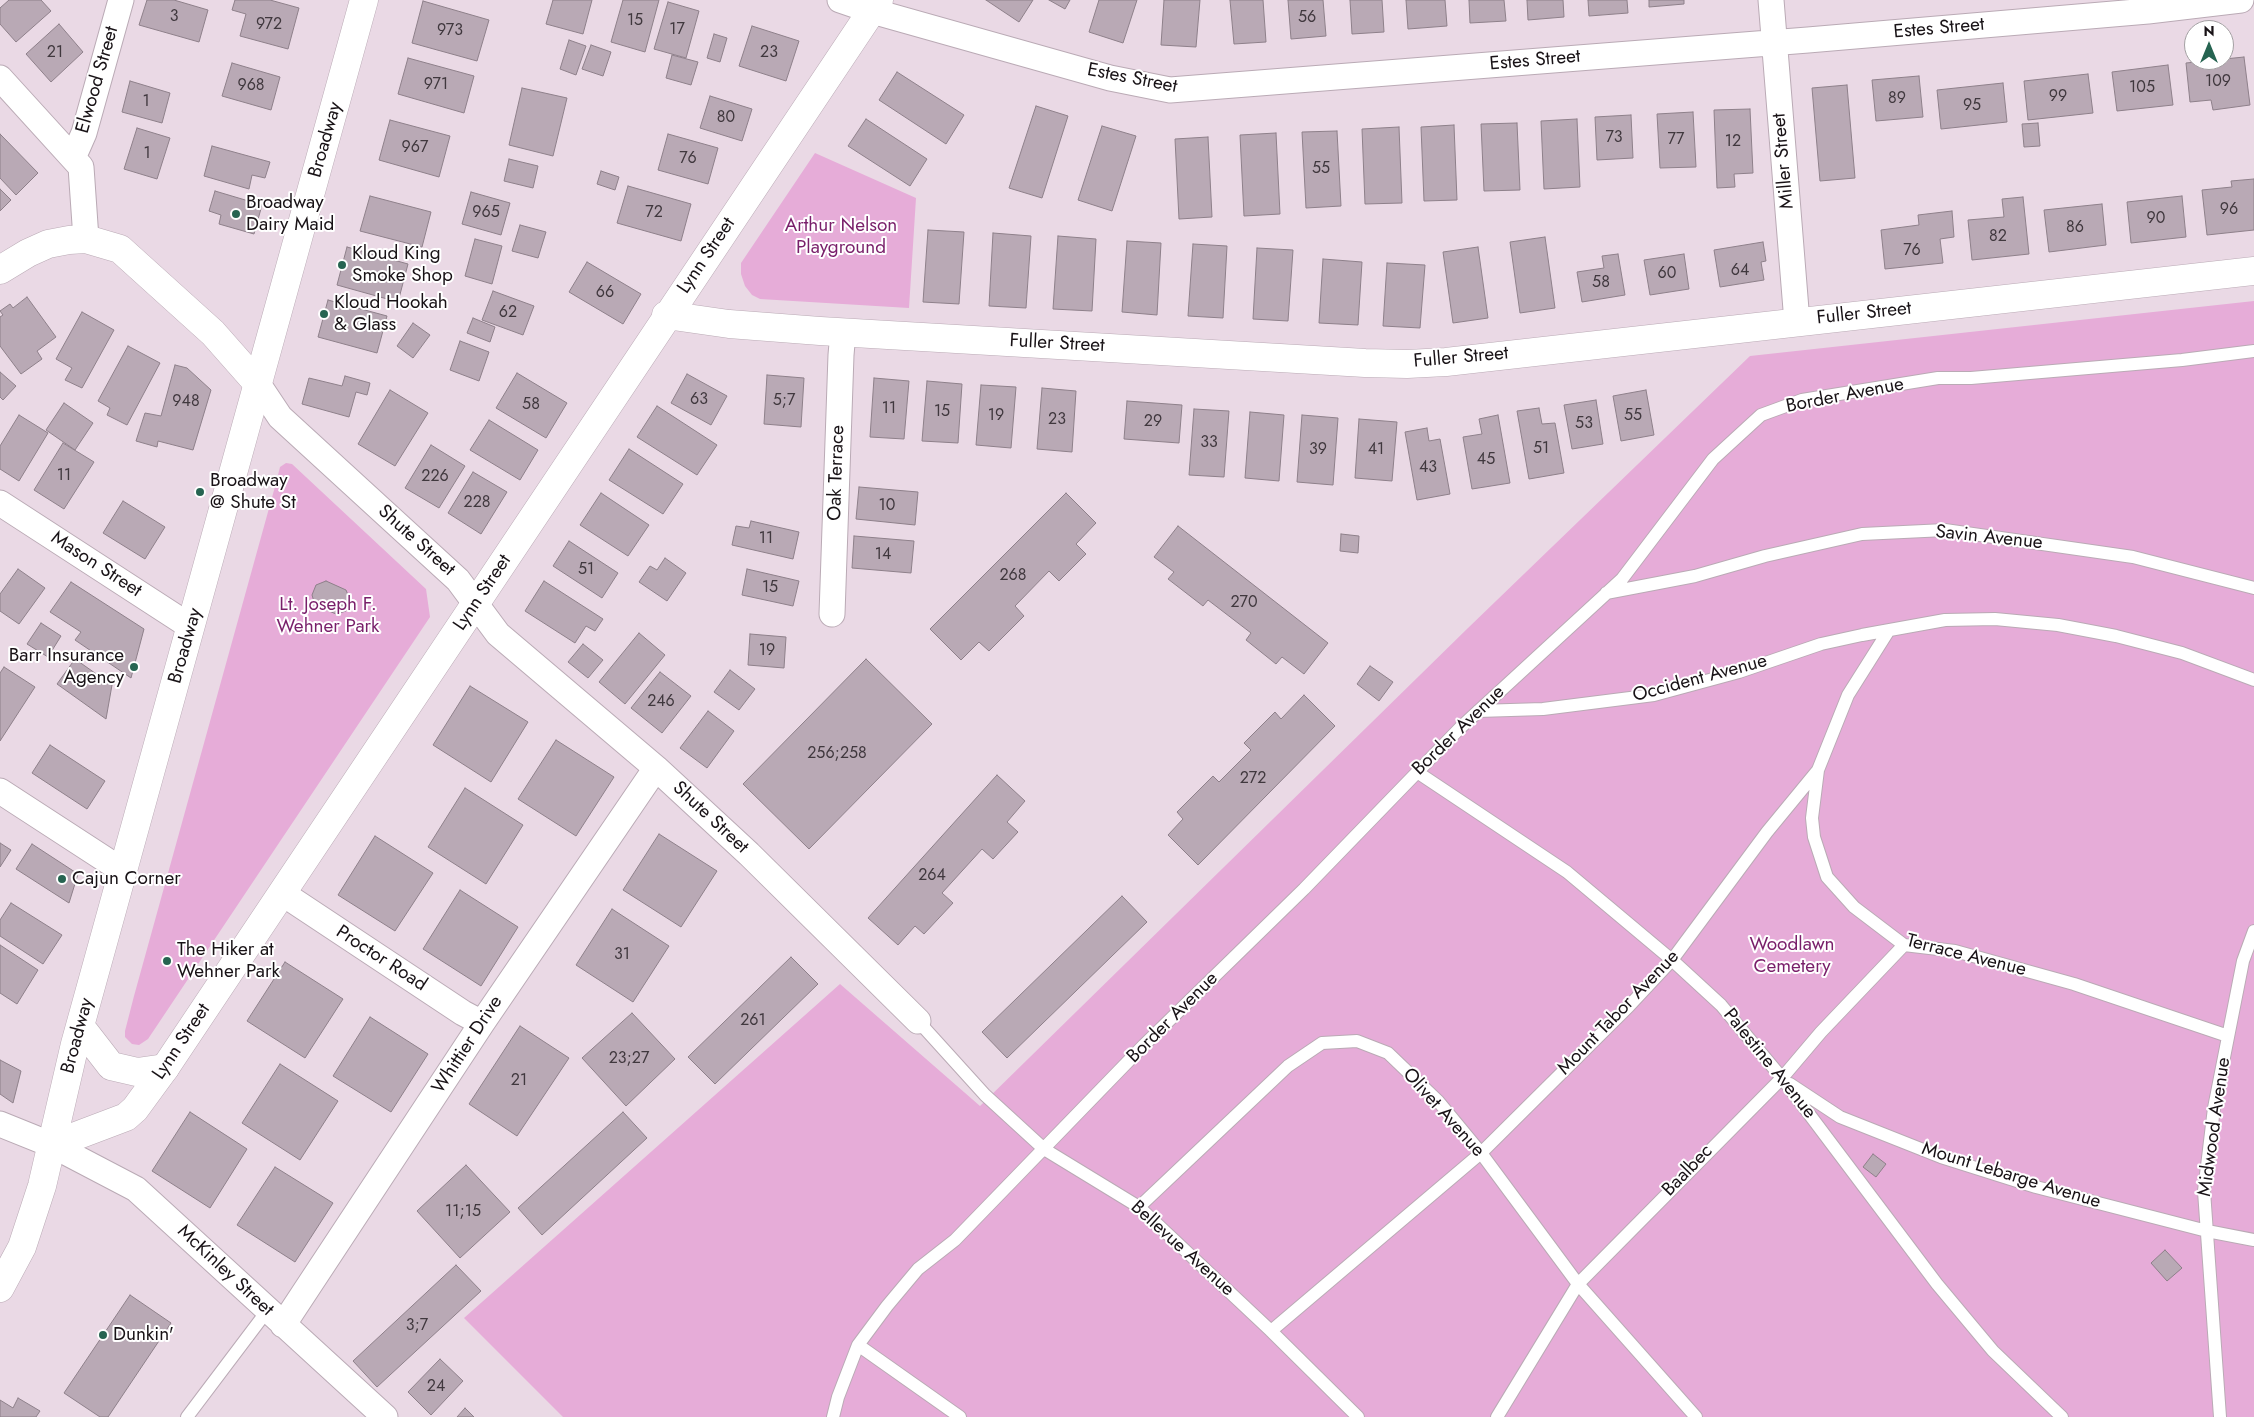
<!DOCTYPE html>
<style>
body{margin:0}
#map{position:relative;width:2254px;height:1417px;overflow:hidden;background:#ead9e5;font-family:Jost,sans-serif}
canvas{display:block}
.north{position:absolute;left:2184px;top:20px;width:50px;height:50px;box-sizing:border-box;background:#fff;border:1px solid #a3a0a2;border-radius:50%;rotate:0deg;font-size:14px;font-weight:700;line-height:20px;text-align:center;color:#181216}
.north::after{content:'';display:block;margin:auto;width:18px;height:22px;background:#266451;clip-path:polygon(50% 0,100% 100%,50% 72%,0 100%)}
</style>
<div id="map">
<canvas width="2254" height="1417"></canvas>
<div class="north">N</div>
</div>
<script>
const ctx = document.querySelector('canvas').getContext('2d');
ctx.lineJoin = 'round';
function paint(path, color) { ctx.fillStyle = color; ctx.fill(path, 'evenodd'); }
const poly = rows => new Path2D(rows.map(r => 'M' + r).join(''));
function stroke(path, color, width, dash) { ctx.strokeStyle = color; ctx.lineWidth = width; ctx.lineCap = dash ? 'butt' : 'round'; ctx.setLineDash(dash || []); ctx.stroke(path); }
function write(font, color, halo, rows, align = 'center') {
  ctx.font = font + ' Jost,sans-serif'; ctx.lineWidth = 4; ctx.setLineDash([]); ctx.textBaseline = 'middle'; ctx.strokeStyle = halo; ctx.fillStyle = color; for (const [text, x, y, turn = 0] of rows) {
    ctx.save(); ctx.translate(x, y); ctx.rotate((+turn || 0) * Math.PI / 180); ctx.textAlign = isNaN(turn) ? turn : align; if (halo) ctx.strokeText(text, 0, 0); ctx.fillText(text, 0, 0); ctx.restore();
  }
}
const green = poly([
 [815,153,916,198,909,308,760,299,752,295,745,286,741,274,741,263],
 [2254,301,2254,1417,563,1417,464,1318,840,984,980,1106,1468,628,1750,356],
 [286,463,292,464,426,589,430,617,148,1039,139,1045,132,1044,125,1037,125,1031,134,996,276,483,280,467]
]);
const building = poly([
 [9,0,41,0,51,11,16,42,0,24,0,8,9,0],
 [147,0,174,0,208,10,199,42,139,25,147,0],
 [235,0,270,0,299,8,288,49,240,36,246,14,232,10,235,0],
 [553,0,592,0,583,34,546,24,553,0],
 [623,0,659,0,645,52,611,42,623,0],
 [986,0,1033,0,1019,22,986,0],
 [1049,0,1070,0,1065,9,1049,0],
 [1099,0,1137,0,1123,43,1089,32,1099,0],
 [1164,0,1200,0,1196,47,1161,45,1164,0],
 [1230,0,1263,0,1266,42,1234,44,1230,0],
 [1288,0,1323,0,1326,36,1291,39,1288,0],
 [1350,0,1382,0,1384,32,1352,34,1350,0],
 [1406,0,1445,0,1447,26,1408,29,1406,0],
 [1469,0,1504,0,1506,21,1470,23,1469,0],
 [1527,0,1563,0,1564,17,1528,20,1527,0],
 [1588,0,1627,0,1628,13,1589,16,1588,0],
 [1649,0,1684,0,1684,4,1649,7,1649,0],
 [423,1,489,20,477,61,412,43,423,1],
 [668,2,699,11,686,58,654,49,668,2],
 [59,24,83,52,51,82,26,54,59,24],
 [752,26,799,41,786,81,739,66,752,26],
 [714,34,727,38,720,62,707,58,714,34],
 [569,40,586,46,576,75,560,69,569,40],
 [591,45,611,52,603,76,582,69,591,45],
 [672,55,698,62,691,85,666,78,672,55],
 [2244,57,2250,105,2213,110,2211,100,2190,102,2186,63,2244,57],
 [408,58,474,76,464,113,398,94,408,58],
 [232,63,280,77,271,110,222,96,232,63],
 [2168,65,2173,105,2117,111,2112,72,2168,65],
 [897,72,964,115,946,144,879,100,897,72],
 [2088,74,2093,113,2028,120,2024,81,2088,74],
 [1919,76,1923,117,1876,121,1872,80,1919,76],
 [130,81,170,93,162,123,122,112,130,81],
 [2003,83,2007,122,1941,129,1937,90,2003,83],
 [1847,85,1855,178,1820,181,1812,88,1847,85],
 [522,88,567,98,553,156,509,145,522,88],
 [710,96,752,109,742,141,700,128,710,96],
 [1036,106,1068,116,1042,198,1009,188,1036,106],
 [1750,109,1753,173,1734,174,1735,187,1717,188,1714,110,1750,109],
 [1693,112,1696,167,1660,168,1657,114,1693,112],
 [1631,115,1633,158,1597,160,1595,117,1631,115],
 [866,119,927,159,910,186,848,146,866,119],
 [1577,119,1580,187,1544,189,1541,121,1577,119],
 [390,120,450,136,439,177,379,160,390,120],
 [1517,123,1520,190,1484,191,1481,124,1517,123],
 [2038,123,2040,146,2024,147,2022,124,2038,123],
 [1454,125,1457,200,1424,201,1421,127,1454,125],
 [1102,126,1136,136,1112,211,1078,200,1102,126],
 [1399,127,1402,203,1365,204,1362,129,1399,127],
 [137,128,170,138,157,179,124,169,137,128],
 [1337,131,1341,206,1306,208,1302,132,1337,131],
 [1276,133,1280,214,1244,216,1240,135,1276,133],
 [0,134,38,173,16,195,0,178,0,134],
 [668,134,718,148,708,184,658,170,668,134],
 [1208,137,1212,217,1179,219,1175,139,1208,137],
 [212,146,270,162,265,178,252,175,249,189,204,176,212,146],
 [509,159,538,166,533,188,504,181,509,159],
 [601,171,619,177,615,190,597,184,601,171],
 [2254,179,2254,230,2207,235,2202,190,2232,187,2231,181,2254,179],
 [628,186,691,204,681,241,617,223,628,186],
 [0,189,11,200,0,211,0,189],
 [215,191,262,205,254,234,219,224,221,215,209,211,215,191],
 [471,192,510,203,501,235,462,224,471,192],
 [370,196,431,212,422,247,360,231,370,196],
 [2182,196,2186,237,2131,243,2127,202,2182,196],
 [2023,197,2029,254,1972,260,1968,220,2004,217,2002,199,2023,197],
 [2102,204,2106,245,2049,252,2044,210,2102,204],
 [1952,211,1954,237,1940,239,1943,263,1885,269,1881,230,1919,225,1918,215,1952,211],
 [520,225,546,232,538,258,512,251,520,225],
 [928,230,964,232,959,304,923,302,928,230],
 [993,233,1031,236,1026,308,989,306,993,233],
 [1058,236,1096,239,1092,311,1053,309,1058,236],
 [1545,237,1555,308,1520,313,1510,242,1545,237],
 [475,239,502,246,492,284,465,276,475,239],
 [1127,241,1161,243,1157,315,1122,312,1127,241],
 [1763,242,1766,261,1761,262,1764,280,1720,287,1714,250,1763,242],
 [1193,244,1227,246,1223,318,1188,316,1193,244],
 [347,247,408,264,398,302,337,285,347,247],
 [1478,247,1488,318,1453,323,1443,252,1478,247],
 [1257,248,1293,250,1288,321,1253,319,1257,248],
 [1618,254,1625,295,1582,302,1577,272,1604,268,1602,256,1618,254],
 [1684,254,1689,289,1650,295,1644,260,1684,254],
 [1323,259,1362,262,1358,325,1319,323,1323,259],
 [587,262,641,294,623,324,569,292,587,262],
 [1387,263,1425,265,1420,328,1383,326,1387,263],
 [493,291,534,306,523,335,482,320,493,291],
 [27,297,56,337,37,351,42,359,21,374,0,346,0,317,3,315,0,311,10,304,13,308,27,297],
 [328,300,387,316,377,353,318,337,328,300],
 [82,312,114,330,82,388,65,380,72,368,56,359,82,312],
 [473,318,495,327,490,342,467,333,473,318],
 [413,323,430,335,413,358,397,346,413,323],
 [460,341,489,352,479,381,450,370,460,341],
 [128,346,160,363,127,425,107,415,110,408,98,401,128,346],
 [175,365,187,368,211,390,193,450,158,441,157,447,136,441,145,413,161,416,175,365],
 [0,372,16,386,3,400,0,397,0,372],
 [517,373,567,403,546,438,496,408,517,373],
 [687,374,727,396,711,425,671,403,687,374],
 [767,375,804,378,801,427,764,424,767,375],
 [345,376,370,383,367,395,356,392,349,417,302,404,309,378,342,386,345,376],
 [874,378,909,381,904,439,870,437,874,378],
 [927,381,962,384,958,443,922,441,927,381],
 [981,385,1016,387,1011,448,976,445,981,385],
 [1042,388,1076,391,1072,452,1037,449,1042,388],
 [390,390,428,413,395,466,358,444,390,390],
 [1646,390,1654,435,1621,441,1613,396,1646,390],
 [1596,400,1603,444,1572,449,1564,405,1596,400],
 [1127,401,1182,405,1179,443,1124,439,1127,401],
 [64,403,93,423,75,450,46,430,64,403],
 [657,406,717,445,697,475,637,437,657,406],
 [1539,408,1542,424,1555,423,1564,473,1529,479,1517,411,1539,408],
 [1194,409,1229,411,1224,477,1189,475,1194,409],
 [1250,412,1284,415,1279,481,1245,478,1250,412],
 [19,415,48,433,19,481,0,469,0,446,19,415],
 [1302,415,1338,418,1333,485,1297,482,1302,415],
 [1498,415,1510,483,1472,489,1463,437,1482,434,1479,419,1498,415],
 [1359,419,1397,422,1392,481,1355,478,1359,419],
 [489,420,538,450,520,480,470,450,489,420],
 [1427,428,1429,441,1440,439,1450,494,1417,500,1405,432,1427,428],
 [63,443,94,462,64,509,34,490,63,443],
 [431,445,465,466,439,508,405,488,431,445],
 [629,449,683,484,663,514,609,480,629,449],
 [473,472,507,492,481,534,448,513,473,472],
 [859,487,918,492,915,525,856,519,859,487],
 [601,493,649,525,628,556,580,525,601,493],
 [1066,493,1096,523,1076,544,1086,554,1059,581,1049,571,1015,606,1024,616,989,651,979,642,961,660,930,629,1066,493],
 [123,501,165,527,145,559,103,533,123,501],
 [751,521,799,532,793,559,732,545,736,526,749,528,751,521],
 [1178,526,1328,643,1304,674,1282,657,1276,664,1246,640,1251,633,1208,600,1203,606,1168,579,1174,572,1154,557,1178,526],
 [1341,534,1359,536,1358,553,1340,551,1341,534],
 [854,536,914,541,911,573,852,568,854,536],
 [569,541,618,573,602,598,553,566,569,541],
 [665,558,686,573,667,601,639,582,650,566,657,570,665,558],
 [18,569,45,588,19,624,0,611,0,594,18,569],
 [747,569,799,581,793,606,742,595,747,569],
 [326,581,346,590,350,600,346,611,336,614,315,605,312,595,316,585,326,581],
 [544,581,603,619,595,631,586,626,575,643,525,611,544,581],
 [71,582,144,629,131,678,75,640,81,632,50,612,71,582],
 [41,623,61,636,48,657,27,644,41,623],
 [639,633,665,655,625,704,599,682,639,633],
 [750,634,786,637,784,668,748,665,750,634],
 [583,644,603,660,588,678,568,662,583,644],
 [75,659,112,685,106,719,57,684,75,659],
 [866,659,932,724,809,849,743,784,866,659],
 [1370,666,1393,682,1379,701,1357,684,1370,666],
 [4,667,35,687,0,741,0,673,4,667],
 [730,670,755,689,739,710,714,692,730,670],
 [660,672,691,696,662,733,631,708,660,672],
 [470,686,528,722,491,782,433,745,470,686],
 [1304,695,1335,726,1198,865,1168,835,1183,819,1177,812,1213,776,1219,782,1251,750,1244,743,1275,712,1281,719,1304,695],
 [708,711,734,731,707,768,680,748,708,711],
 [556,740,614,777,576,836,518,799,556,740],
 [50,745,105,781,87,809,32,773,50,745],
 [997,775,1025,801,1007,822,1018,832,993,859,982,849,942,893,953,903,924,934,915,926,898,945,868,918,997,775],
 [465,788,523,825,486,884,428,847,465,788],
 [659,834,717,871,681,927,623,890,659,834],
 [375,836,433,873,395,931,338,895,375,836],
 [0,843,11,850,0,867,0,843],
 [32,844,78,874,69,903,16,869,32,844],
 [460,890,518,927,481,986,423,949,460,890],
 [1122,896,1147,922,1007,1058,982,1032,1122,896],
 [11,903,62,935,43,964,0,936,0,920,11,903],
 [612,909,669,946,633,1002,576,965,612,909],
 [0,945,38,970,17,1004,0,993,0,945],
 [791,957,818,984,715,1084,688,1057,791,957],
 [285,962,343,999,305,1058,247,1021,285,962],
 [632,1013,675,1059,626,1106,582,1058,632,1013],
 [370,1017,428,1054,391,1112,333,1076,370,1017],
 [520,1026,569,1058,517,1136,469,1104,520,1026],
 [0,1060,21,1071,13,1103,0,1094,0,1060],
 [280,1064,338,1101,300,1160,242,1123,280,1064],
 [190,1112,247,1149,210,1208,152,1171,190,1112],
 [623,1112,647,1138,542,1235,518,1208,623,1112],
 [1873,1154,1886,1164,1876,1177,1863,1167,1873,1154],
 [466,1165,510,1212,460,1258,417,1211,466,1165],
 [275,1167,333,1203,295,1262,237,1225,275,1167],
 [2165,1250,2182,1268,2167,1281,2151,1263,2165,1250],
 [456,1265,481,1291,377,1387,353,1361,456,1265],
 [130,1295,171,1323,108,1417,100,1417,64,1393,130,1295],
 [440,1359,463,1381,431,1415,408,1392,440,1359],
 [18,1398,40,1411,36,1417,0,1417,0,1400,13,1408,18,1398],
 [465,1408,474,1417,457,1417,465,1408]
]);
const lane = poly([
 [1606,593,1695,576,1765,556,1862,534,1945,530,2133,557,2254,588],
 [1478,711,1543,709,1654,695,1739,672,1821,644,1862,635,1945,620,1995,619,2058,625,2116,636,2182,653,2254,680],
 [1818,770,1812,818,1814,837,1827,877,1854,907,1904,945,1955,951,2074,984,2228,1036],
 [1417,772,1567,872,1672,960,1721,1005,1782,1078,1937,1284,1993,1351,2062,1417],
 [918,1021,985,1095,1044,1149,1139,1207,1271,1331,1358,1417],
 [1790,1084,1840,1117,1941,1157,2036,1187,2207,1231,2254,1240],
 [1139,1207,1288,1066,1322,1043,1357,1041,1388,1053,1438,1101,1481,1153,1578,1284,1696,1417],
 [1271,1331,1481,1153,1629,1006,1672,960,1767,832,1818,770,1848,695,1889,630],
 [858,1345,960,1417],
 [187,1417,267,1311],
 [833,1417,838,1397,858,1345,887,1306,918,1269,955,1240,1144,1045,1304,889,1460,728,1622,579,1713,459,1761,415,1802,400,1938,378,1971,378,2182,360,2254,351],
 [1497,1417,1578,1284,1782,1078,1821,1032,1904,945],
 [2220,1417,2204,1191,2214,1108,2243,961,2254,931]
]);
const street = poly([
 [840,0,872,11,1110,78,1170,90,1808,40,2148,11,2241,0],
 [1771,0,1797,322],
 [0,78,81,167,86,239],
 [73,158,84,133,121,0],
 [258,384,280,417,458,580,498,634,656,768,749,854,918,1021],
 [0,503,191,627],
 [832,614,841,355,843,332],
 [0,791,123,871],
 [282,893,463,1013,482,1023],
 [0,1124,52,1145,136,1189,385,1417],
 [283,1325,482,1023,656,768]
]);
const secondary = poly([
 [0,270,28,253,48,244,69,240,86,239,120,249,213,333,258,384],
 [666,315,729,324,820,331,1365,363,1407,364,1446,362,2254,271],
 [52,1145,126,1117,135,1109,165,1068,879,0]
]);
const primary = poly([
 [80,1026,111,1066,137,1072,165,1068],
 [0,1288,22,1247,42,1186,75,1044,364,0]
]);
const markers = [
 [236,214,5,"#266451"],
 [342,265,5,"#266451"],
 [324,314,5,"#266451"],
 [200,492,5,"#266451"],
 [134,667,5,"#266451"],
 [62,879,5,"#266451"],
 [167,961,5,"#266451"],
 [103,1335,5,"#266451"]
];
const numberNames = [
 ["3",174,17],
 ["56",1307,18],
 ["15",635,21],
 ["972",269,25],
 ["17",677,30],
 ["973",450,31],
 ["21",55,53],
 ["23",769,53],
 ["109",2218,82],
 ["971",436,85],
 ["968",251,86],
 ["105",2142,88],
 ["99",2058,97],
 ["89",1897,99],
 ["1",146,102],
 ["95",1972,106],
 ["80",726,118],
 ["73",1614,138],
 ["77",1676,140],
 ["12",1733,142],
 ["967",415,148],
 ["1",147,154],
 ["76",688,159],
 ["55",1321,169],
 ["96",2229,210],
 ["965",486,213],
 ["72",654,213],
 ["90",2156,219],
 ["86",2075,228],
 ["82",1998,237],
 ["76",1912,251],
 ["64",1740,271],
 ["60",1667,274],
 ["58",1601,283],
 ["66",605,293],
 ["62",508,313],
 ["63",699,400],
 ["5;7",784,401],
 ["948",186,402],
 ["58",531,405],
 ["11",889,409],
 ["15",942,412],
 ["19",996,416],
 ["55",1633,416],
 ["23",1057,420],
 ["29",1153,422],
 ["53",1584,424],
 ["33",1209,443],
 ["51",1541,449],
 ["39",1318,450],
 ["41",1376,450],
 ["45",1486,460],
 ["43",1428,468],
 ["11",64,476],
 ["226",435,477],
 ["228",477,503],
 ["10",887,506],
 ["11",766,539],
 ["14",883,555],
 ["51",586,570],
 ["268",1013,576],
 ["15",770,588],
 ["270",1244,603],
 ["19",767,651],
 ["246",661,702],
 ["256;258",837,754],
 ["272",1253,779],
 ["264",932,876],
 ["31",622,955],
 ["261",753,1021],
 ["23;27",629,1059],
 ["21",519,1081],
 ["11;15",463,1212],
 ["3;7",417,1326],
 ["24",436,1387]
];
const streetNames = [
 ["Estes Street",1939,29,-5],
 ["Estes Street",1535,61,-5],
 ["Estes Street",1132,79,11],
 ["Elwood Street",98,80,-74],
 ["Broadway",326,140,-74],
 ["Miller Street",1784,161,-95],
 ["Lynn Street",707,256,-56],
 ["Fuller Street",1864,314,-6],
 ["Fuller Street",1057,344,3],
 ["Fuller Street",1461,358,-5],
 ["Border Avenue",1845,396,-11],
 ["Oak Terrace",837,473,-88],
 ["Savin Avenue",1989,538,6],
 ["Shute Street",416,541,42],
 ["Mason Street",96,565,33],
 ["Lynn Street",483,593,-56],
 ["Broadway",186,646,-74],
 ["Occident Avenue",1700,679,-15],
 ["Border Avenue",1459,731,-44],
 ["Shute Street",710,818,43],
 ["Terrace Avenue",1966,956,14],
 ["Proctor Road",381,959,33],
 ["Mount Tabor Avenue",1619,1013,-46],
 ["Border Avenue",1173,1018,-45],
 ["Broadway",78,1036,-75],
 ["Lynn Street",182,1042,-56],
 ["Whittier Drive",468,1045,-57],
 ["Palestine Avenue",1769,1064,51],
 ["Olivet Avenue",1443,1113,48],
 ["Midwood Avenue",2215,1127,-82],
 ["Baalbec",1688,1171,-46],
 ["Mount Lebarge Avenue",2011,1176,17],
 ["Bellevue Avenue",1182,1249,42],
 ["McKinley Street",225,1271,43]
];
const poiNames = [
 ["Broadway",246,203],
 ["Dairy Maid",246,225],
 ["Kloud King",352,254],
 ["Smoke Shop",352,276],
 ["Kloud Hookah",334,303],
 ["& Glass",334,325],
 ["Broadway",210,481],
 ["@ Shute St",210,503],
 ["Barr Insurance",124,656,"right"],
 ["Agency",124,678,"right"],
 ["Cajun Corner",72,879],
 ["The Hiker at",177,950],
 ["Wehner Park",177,972],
 ["Dunkin'",113,1335]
];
const parkNames = [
 ["Arthur Nelson",841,226],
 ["Playground",841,248],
 ["Lt. Joseph F.",328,605],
 ["Wehner Park",328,627],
 ["Woodlawn",1792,945],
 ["Cemetery",1792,967]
];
paint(green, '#e6acd8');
paint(building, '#b9a9b5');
stroke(building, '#8e808a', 1);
stroke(lane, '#baaab5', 14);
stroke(street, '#baaab5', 27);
stroke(secondary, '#baaab5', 29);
stroke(primary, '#baaab5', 29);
stroke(lane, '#fff', 12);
stroke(street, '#fff', 25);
stroke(secondary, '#fff', 28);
stroke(primary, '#fff', 28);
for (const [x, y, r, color] of markers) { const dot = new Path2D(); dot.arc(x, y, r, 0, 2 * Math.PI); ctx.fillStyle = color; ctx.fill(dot); stroke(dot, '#fff', 2); }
write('16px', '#40383e', null, numberNames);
write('19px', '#181216', '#fff', streetNames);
write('19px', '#181216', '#fff', poiNames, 'left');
write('19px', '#791f6a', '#fff', parkNames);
</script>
